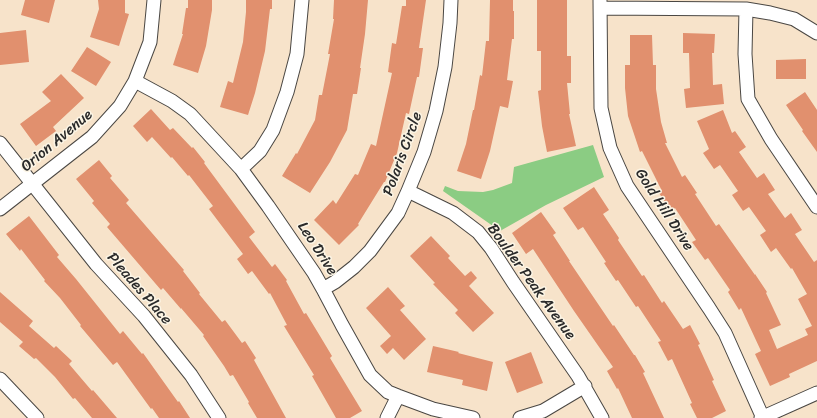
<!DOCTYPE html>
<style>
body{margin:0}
canvas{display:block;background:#f7e3ca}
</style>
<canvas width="817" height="418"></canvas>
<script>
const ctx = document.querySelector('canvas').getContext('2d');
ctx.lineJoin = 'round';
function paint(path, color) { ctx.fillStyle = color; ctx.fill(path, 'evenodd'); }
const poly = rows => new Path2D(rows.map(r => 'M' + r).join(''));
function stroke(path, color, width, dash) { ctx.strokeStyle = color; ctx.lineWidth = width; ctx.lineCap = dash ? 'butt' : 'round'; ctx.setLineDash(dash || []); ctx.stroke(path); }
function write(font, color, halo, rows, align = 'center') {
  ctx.font = font + ' Sriracha,sans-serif'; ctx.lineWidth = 3; ctx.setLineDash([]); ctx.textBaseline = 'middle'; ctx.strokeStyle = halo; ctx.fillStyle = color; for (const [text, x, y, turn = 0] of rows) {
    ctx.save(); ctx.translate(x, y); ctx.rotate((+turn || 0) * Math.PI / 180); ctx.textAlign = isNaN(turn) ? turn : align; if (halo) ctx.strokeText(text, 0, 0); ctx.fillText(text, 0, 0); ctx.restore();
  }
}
const green = poly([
 [593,145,604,177,546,205,500,231,443,191,445,186,458,191,483,192,493,190,512,183,514,167]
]);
const building = poly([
 [25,0,55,0,49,23,21,15],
 [98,0,125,0,125,13,129,14,119,46,90,37,99,9],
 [188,0,212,0,212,10,206,46,198,73,173,65,183,34,182,34,186,8,188,8],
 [246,0,272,0,272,9,270,9,265,51,255,93,248,115,220,107,228,81,233,83,243,42,246,12],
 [334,0,368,0,365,34,360,68,361,68,357,94,353,94,347,130,330,162,310,193,282,176,296,153,297,154,315,120,319,95,322,95,330,54,328,54,334,19,333,19],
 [406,0,426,0,419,48,423,48,419,77,417,77,409,114,406,113,397,153,385,182,384,182,358,224,359,225,339,245,314,220,333,200,336,204,355,174,358,175,371,144,376,146,392,73,388,72,392,43,396,44,402,6,406,6],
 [490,0,513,0,513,11,514,11,514,39,512,39,507,80,513,81,508,108,500,106,490,151,481,179,457,171,466,144,473,110,474,110,480,75,482,76,486,41,489,41],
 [537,0,567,0,567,56,571,56,571,83,567,83,570,114,569,114,576,146,547,152,542,126,538,91,541,90,541,51,537,51],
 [26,30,29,62,0,65,0,33],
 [683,33,715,34,714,53,712,53,713,85,722,84,724,104,686,108,684,89,690,88,689,53,683,53],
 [630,35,652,35,653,65,656,65,656,89,661,122,667,143,665,143,682,177,685,175,697,193,695,194,716,226,719,224,755,275,755,274,767,292,766,293,781,325,769,330,777,349,808,335,805,329,812,326,798,299,807,294,792,268,791,269,776,248,771,252,760,235,766,231,749,207,743,211,732,195,738,191,720,165,714,169,703,153,709,149,697,121,723,110,732,133,735,131,746,147,739,152,757,178,764,173,775,190,768,194,785,218,791,213,802,230,795,234,814,262,817,260,817,361,789,374,790,377,770,386,755,354,761,351,741,308,739,310,728,292,730,290,708,258,705,260,692,242,696,240,675,208,671,211,659,193,662,191,642,151,640,152,628,116,625,88,625,65,630,65],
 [87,47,111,62,96,86,71,71],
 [806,59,806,79,776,79,776,60],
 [61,74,84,98,53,127,56,131,36,146,20,124,51,101,42,92],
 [805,92,817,110,817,152,802,131,803,130,786,105],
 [151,109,170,130,173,128,192,148,193,147,205,162,204,163,255,232,249,237,272,267,275,264,287,280,286,281,304,314,306,313,320,336,332,356,330,358,362,411,350,418,336,418,312,376,314,375,284,326,287,325,270,293,269,294,252,271,248,274,237,259,243,254,209,209,213,206,189,175,188,176,172,157,171,158,152,137,147,142,133,126],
 [99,160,112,176,110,178,129,200,126,203,184,270,183,271,200,293,199,294,222,322,225,320,242,343,245,341,256,358,254,360,286,418,257,418,248,403,249,402,233,375,230,376,224,366,203,336,204,335,181,308,181,309,163,288,161,290,107,227,110,224,92,203,94,201,76,179],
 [594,187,609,210,603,214,619,238,618,240,642,276,644,275,662,303,664,301,683,329,690,325,700,344,698,345,714,380,712,381,726,411,712,418,697,418,690,404,692,403,672,359,668,361,658,342,661,341,638,306,636,307,618,280,616,281,604,263,606,262,583,227,578,230,563,208],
 [541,212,556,233,553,235,570,261,569,261,613,326,614,325,634,355,635,355,645,372,643,373,664,418,632,418,618,388,617,389,607,371,613,367,574,311,533,249,526,254,512,233],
 [29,216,59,255,57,257,76,279,120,334,123,331,142,354,143,353,178,402,179,401,190,418,159,418,152,408,151,409,117,362,113,365,80,326,81,325,60,298,44,281,45,280,21,249,20,251,6,234],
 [431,236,450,256,448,258,465,276,471,271,477,278,469,286,494,313,473,332,455,313,458,310,433,284,435,283,410,256],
 [388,287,405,306,400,310,426,339,404,360,393,348,387,354,380,346,391,336,366,308],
 [0,292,33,321,29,326,54,348,56,346,72,361,69,364,92,391,93,390,117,418,92,418,75,398,73,399,55,377,36,358,34,359,19,346,23,342,0,322],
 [433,346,459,352,458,353,493,362,487,391,462,385,463,380,427,372],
 [531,352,543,383,517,393,505,362]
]);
const street = poly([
 [600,0,601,108,610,148,627,186,709,308,725,333,763,418],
 [600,8,746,9,770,13,794,19,817,33],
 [746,9,745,54,748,99,771,139,817,207],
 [135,81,172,101,190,114,241,169,268,206,314,273,323,289,342,325,370,375,388,392,398,396,433,409,473,418],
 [0,143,96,264,144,316,191,375,219,418],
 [241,169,260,151,273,130,287,92,297,54,302,0],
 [408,191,453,213,478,232,491,248,513,282,578,376,602,418],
 [0,209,92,137,120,106,135,81,150,42,154,0],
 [323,289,335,282,354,267,370,251,398,213,408,191,424,152,436,111,445,67,450,23,451,0],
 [0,379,37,418],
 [387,418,398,396],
 [520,418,543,411,585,386],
 [761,418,817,393]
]);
const streetNames = [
 ["Orion Avenue",57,141,-40],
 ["Polaris Circle",403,154,-70],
 ["Gold Hill Drive",664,210,57],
 ["Leo Drive",317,249,57],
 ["Boulder Peak Avenue",531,282,54],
 ["Pleades Place",139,289,49]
];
paint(green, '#8bcc83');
paint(building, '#e1906e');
stroke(street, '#4a4743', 15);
stroke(street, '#fff', 13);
write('15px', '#2b2b2b', '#fcf5e5', streetNames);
</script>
